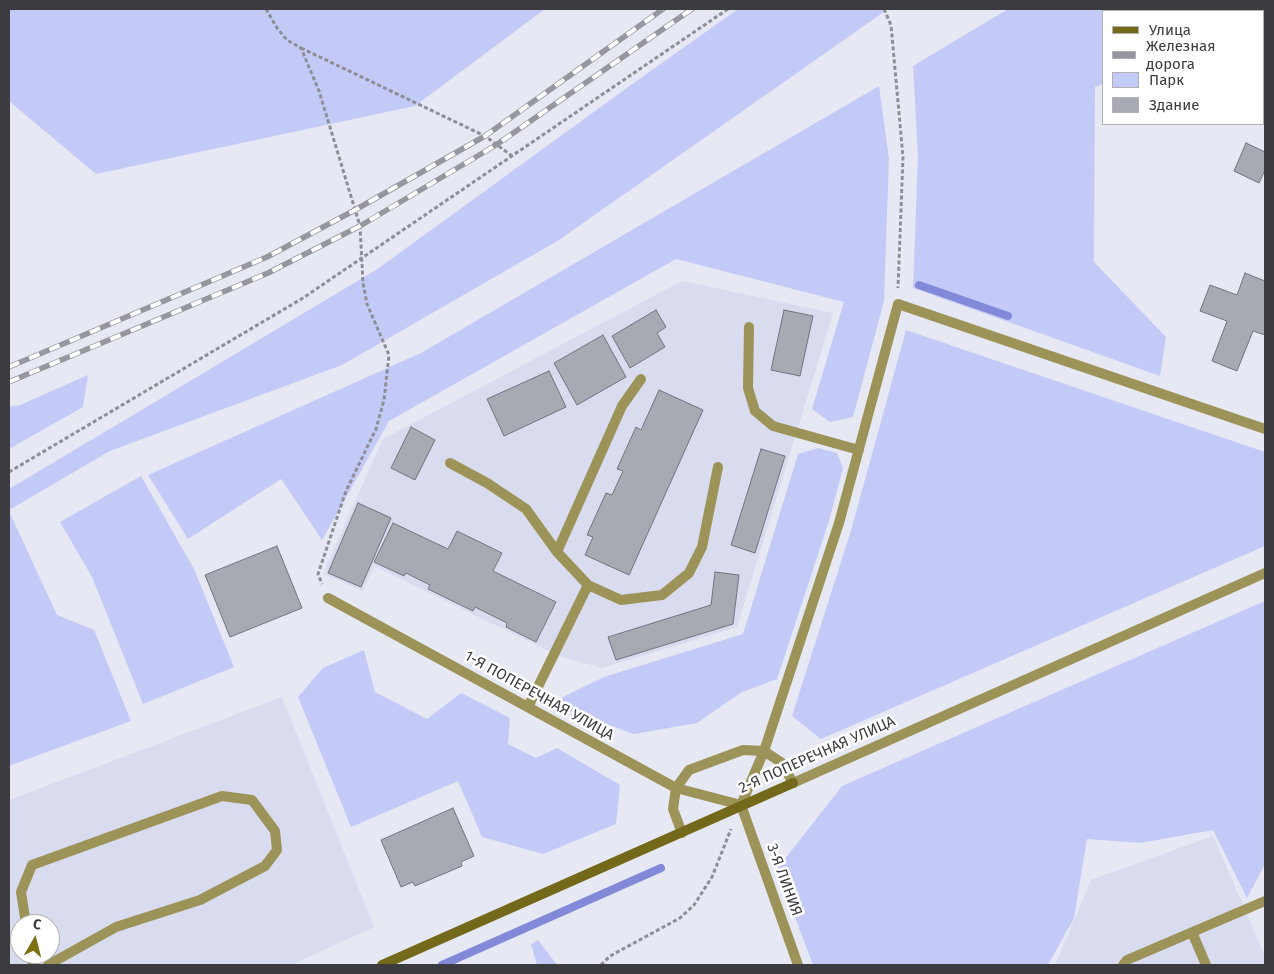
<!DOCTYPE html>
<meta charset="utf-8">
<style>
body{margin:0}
#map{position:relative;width:1274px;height:974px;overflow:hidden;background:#e6e8f3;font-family:"Fira Sans",sans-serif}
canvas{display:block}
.frame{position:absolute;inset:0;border:10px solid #3b3b40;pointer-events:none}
.legend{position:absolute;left:1102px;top:10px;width:162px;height:115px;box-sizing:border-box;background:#fff;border:1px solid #b1b1b3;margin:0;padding:6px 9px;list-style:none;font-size:15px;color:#3b3b40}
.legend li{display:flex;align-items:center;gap:10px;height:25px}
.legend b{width:25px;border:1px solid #b1b1b3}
.north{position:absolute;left:10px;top:914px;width:50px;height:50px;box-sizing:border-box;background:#fff;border:1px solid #b1b1b3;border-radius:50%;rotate:8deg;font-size:14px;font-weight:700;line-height:20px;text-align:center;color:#3b3b40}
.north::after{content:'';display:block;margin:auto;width:18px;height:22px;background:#7d7010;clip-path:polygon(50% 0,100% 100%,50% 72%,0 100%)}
</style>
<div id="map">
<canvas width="1274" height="974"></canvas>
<div class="frame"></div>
<ul class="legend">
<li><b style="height:6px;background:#74691b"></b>Улица</li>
<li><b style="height:6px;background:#95969e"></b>Железная дорога</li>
<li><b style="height:14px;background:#c4caf8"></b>Парк</li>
<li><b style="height:14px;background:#a7a9b3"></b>Здание</li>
</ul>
<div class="north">С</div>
</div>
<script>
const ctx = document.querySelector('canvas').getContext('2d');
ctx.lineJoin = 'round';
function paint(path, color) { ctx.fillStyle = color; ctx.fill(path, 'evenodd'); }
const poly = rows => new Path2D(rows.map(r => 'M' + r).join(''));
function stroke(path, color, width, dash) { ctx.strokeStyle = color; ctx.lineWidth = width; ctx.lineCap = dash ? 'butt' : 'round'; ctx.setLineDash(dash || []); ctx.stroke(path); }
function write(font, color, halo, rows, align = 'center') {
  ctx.font = font + ' "Fira Sans",sans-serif'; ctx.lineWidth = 5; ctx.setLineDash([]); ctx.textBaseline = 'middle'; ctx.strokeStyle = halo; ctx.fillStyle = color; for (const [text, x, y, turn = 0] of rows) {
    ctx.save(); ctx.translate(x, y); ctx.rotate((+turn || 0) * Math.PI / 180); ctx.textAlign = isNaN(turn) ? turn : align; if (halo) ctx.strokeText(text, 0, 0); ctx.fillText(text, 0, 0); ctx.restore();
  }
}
const built = poly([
 [682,281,833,313,737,627,602,668,559,656,374,566,363,591,323,574,383,439],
 [282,697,374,927,291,965,9,965,9,800],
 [20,924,50,924,50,954,20,954],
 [1213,836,1265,956,1265,965,1055,965,1091,880]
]);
const green = poly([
 [9,9,545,9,415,106,96,174,9,101],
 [738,9,888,9,559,240,342,365,110,451,9,510,9,489,376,270,631,85],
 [1008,9,1265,9,1265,32,1263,33,1263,11,1103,11,1103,84,1095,87,1094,262,1166,337,1160,376,913,288,918,156,913,66],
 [879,86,889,159,884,301,853,417,830,422,812,409,844,302,676,259,389,421,322,540,281,479,188,539,148,475,421,353],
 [906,330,1265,452,1265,546,821,739,792,716,852,527],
 [88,375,83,407,9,449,9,407,20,405],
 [818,448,837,453,843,468,829,521,777,679,742,692,697,723,634,734,561,708,563,697,604,677,743,634,798,454],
 [141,476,194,569,234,667,143,704,92,577,60,522],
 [9,511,57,615,94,630,131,721,9,766],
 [1265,601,1265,864,1247,898,1213,830,1140,843,1087,839,1074,918,1048,965,813,965,777,869,842,786],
 [364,650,375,692,427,719,461,693,510,718,508,744,536,758,557,748,620,785,616,824,543,854,482,837,458,781,351,827,298,697,323,668],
 [538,940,557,965,537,965,531,944]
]);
const stream = poly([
 [919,285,1008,316],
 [442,965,661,868]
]);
const building = poly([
 [1246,143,1265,152,1265,170,1259,183,1234,171,1246,143],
 [1245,273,1265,281,1265,335,1253,331,1237,371,1212,361,1227,321,1200,311,1210,285,1237,295,1245,273],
 [656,310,666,327,657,333,665,347,630,368,612,336,656,310],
 [784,310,813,316,800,376,771,370,784,310],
 [603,335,626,377,577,405,554,363,603,335],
 [549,371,566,407,504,436,487,399,549,371],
 [659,390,703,410,629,575,585,555,593,537,587,535,606,493,612,495,623,471,617,469,636,427,641,430,659,390],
 [411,427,435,440,415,480,391,468,411,427],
 [761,449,785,456,755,553,731,545,761,449],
 [358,503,391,518,361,587,328,573,358,503],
 [393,523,448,549,457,531,502,553,493,571,556,602,536,642,506,627,507,623,475,607,473,611,428,589,430,585,406,573,404,576,374,562,393,523],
 [277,546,302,608,230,637,205,575,277,546],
 [715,572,739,575,733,624,616,660,608,637,711,605,715,572],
 [453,808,474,856,461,862,462,866,415,886,413,882,401,887,381,840,453,808]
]);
const path = poly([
 [266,9,277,28,287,40,301,48,319,91,360,226,363,283,367,304,389,355,384,400,376,429,346,491,318,574,322,584],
 [884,9,891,25,903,157,898,288],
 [301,48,485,136,512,156],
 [9,472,303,298,728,9],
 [601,965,610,956,680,918,694,905,712,877,731,829]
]);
const lane = poly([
 [749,327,748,388,755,411,773,426,859,450],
 [450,463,487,483,526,509,557,552,588,585,621,600,662,595,689,573,702,547,718,467],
 [557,552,622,406,641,379],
 [528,707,588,585],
 [741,805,764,751,839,523,898,304,1265,429],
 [682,833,673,809,676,788,689,770,743,750,764,751,782,763,793,783],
 [26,924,21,892,32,865,222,796,252,800,275,831,277,850,265,866,200,900,116,927,48,965],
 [1192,932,1206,965],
 [31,954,33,965],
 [1123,965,1127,960,1265,901]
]);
const street = poly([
 [328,598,676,788,741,805,798,965],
 [793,783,1265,573]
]);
const secondary = poly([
 [382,965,793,783]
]);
const rail = poly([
 [9,367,267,257,355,210,485,136,663,9],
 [9,382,268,273,360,226,496,145,692,9]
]);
const streetNames = [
 ["1-Я ПОПЕРЕЧНАЯ УЛИЦА",539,696,29],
 ["2-Я ПОПЕРЕЧНАЯ УЛИЦА",817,755,-24],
 ["3-Я ЛИНИЯ",784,880,70]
];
paint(built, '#d9dcef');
paint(green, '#c4caf8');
stroke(stream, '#8289d8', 8);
paint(building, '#a7a9b3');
stroke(building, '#72747e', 1);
stroke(path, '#8d8e96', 3, [4, 2.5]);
stroke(lane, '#9c9358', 10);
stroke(street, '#9c9358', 10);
stroke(secondary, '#74691b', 10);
stroke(rail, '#95969e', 5.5);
stroke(rail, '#fff', 4, [11]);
write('15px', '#3b3b40', '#fff', streetNames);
</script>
